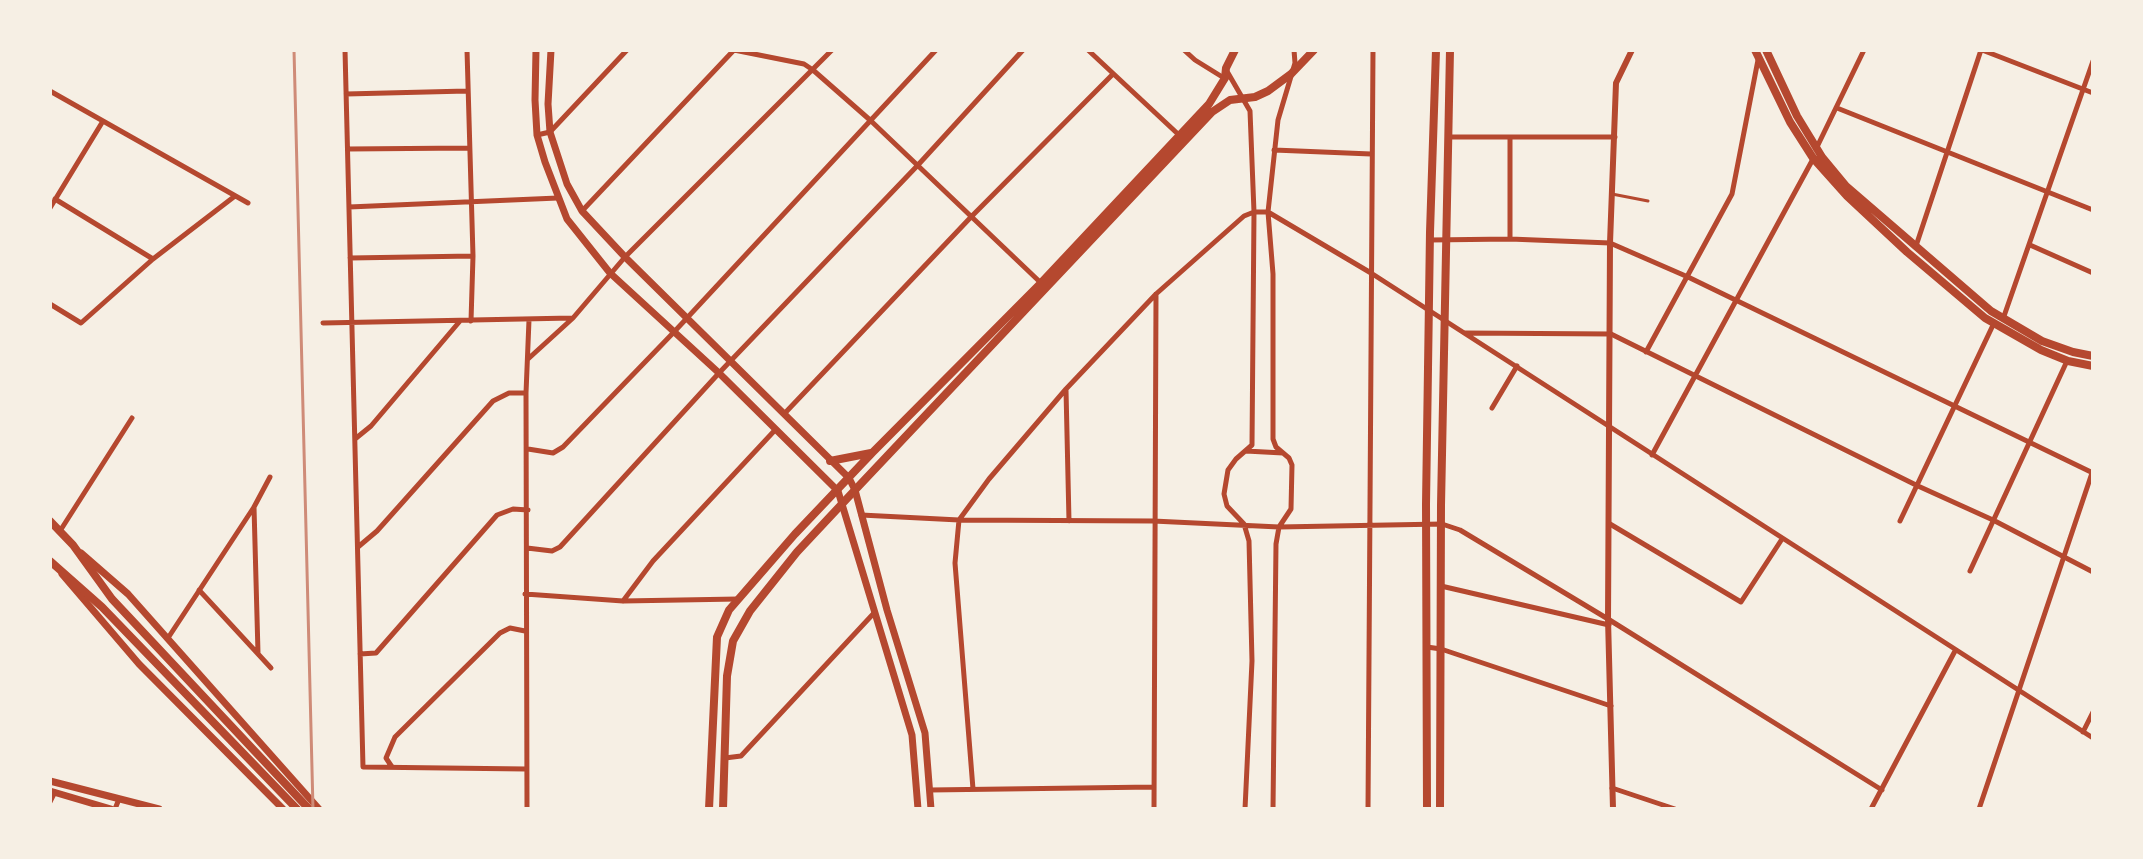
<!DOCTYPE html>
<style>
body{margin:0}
#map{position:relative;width:2143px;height:859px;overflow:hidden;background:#f6efe4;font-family:Montserrat,sans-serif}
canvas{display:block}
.frame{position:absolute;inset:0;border:52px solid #f6efe4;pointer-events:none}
</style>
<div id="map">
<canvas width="2143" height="859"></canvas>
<div class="frame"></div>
</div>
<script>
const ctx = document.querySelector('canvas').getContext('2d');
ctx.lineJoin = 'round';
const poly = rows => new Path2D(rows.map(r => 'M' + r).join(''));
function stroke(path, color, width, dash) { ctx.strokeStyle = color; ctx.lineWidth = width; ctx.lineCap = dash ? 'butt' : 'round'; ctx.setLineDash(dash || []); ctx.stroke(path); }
const service = poly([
 [1612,194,1648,201]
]);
const minor = poly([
 [345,50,363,767,526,769],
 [467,50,473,256,471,321],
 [734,50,804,64,813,70,870,120,1041,283],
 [1088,50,1179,135],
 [1184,50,1195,60,1224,78],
 [1982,50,2093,93],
 [1228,73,1250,111,1254,212,1252,445,1236,459,1228,470,1224,494,1227,506,1244,524,1249,541,1252,661,1245,809],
 [50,91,248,203],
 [346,94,467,91],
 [1837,108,2093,210],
 [537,135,550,132,627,50],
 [1449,137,1615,137],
 [1510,137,1510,239],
 [348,149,469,148],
 [1816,149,1864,50],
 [1274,150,1371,154],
 [55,199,153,259],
 [349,207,558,198],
 [50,208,103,121],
 [582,211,734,50],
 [1430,240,1510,239,1610,243,1688,277,2093,473],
 [2030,245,2093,273],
 [1916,246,1981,50],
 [350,258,473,256],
 [50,304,81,323,153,259,235,196],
 [2003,319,2093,61],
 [323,323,572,318],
 [1465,333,1611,334,1918,486,1993,520,2093,572],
 [1646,352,1732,194,1758,60],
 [528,359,573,318,625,257,832,50],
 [1066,390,1069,521],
 [1492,408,1517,366],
 [785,413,971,217,1113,74],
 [355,439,371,426,460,321],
 [528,449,553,453,563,447,674,332,936,50],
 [1246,451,1283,453],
 [1652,455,1813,159],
 [254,507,258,653],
 [861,515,959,520,1153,521,1279,527,1442,524,1460,530,1608,619,1882,790],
 [1900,521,1994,323],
 [1610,524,1741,602,1782,539],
 [60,531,132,418],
 [358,547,377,531,493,401,509,393,526,393],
 [527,548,552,551,560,547,719,373,918,165,1023,50],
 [1970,571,2067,361],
 [1441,586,1609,625],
 [199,590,271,668],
 [525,594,623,601,738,599],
 [623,601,653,561,776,429],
 [168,638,254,507,270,477],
 [1427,647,1441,649,1611,706],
 [360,654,376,653,497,515,513,509,528,510],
 [2083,732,2093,712],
 [725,758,741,756,874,613],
 [392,767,386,758,395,737,500,633,510,628,525,631],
 [1612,788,1675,809],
 [973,789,955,563,959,520,989,479,1066,389,1156,294,1244,216,1254,212,1268,212,1371,273,2093,738],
 [930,790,1154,787],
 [50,802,55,792],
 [115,809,119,799],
 [527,809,526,393,529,320],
 [1154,809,1156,294],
 [1273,809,1276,544,1279,527,1291,509,1292,465,1289,458,1276,447,1273,439,1273,274,1268,212,1278,120,1295,63,1294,50],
 [1368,809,1373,50],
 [1871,809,1955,651],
 [1979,809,2092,473]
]);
const tertiary = poly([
 [1613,809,1608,619,1610,243,1616,83,1632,50]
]);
const secondary = poly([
 [536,50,535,100,537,135,545,162,567,219,610,273,719,373,838,491,912,735,918,809],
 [551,50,548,104,550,132,567,184,582,211,625,257,849,478,855,490,887,610,925,733,931,809],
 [81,553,128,594,319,809],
 [62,574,139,664,283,809],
 [50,781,159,809],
 [50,791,111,809]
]);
const primary = poly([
 [1755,50,1790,122,1813,158,1847,196,1907,252,1985,318,2041,350,2068,361,2093,366],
 [1766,50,1797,116,1822,157,1846,186,1991,311,2042,341,2073,352,2093,356],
 [830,461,871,453],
 [50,521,73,545,112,599,309,809],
 [50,561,102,607,297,809],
 [709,809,717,637,729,610,795,534,872,453,1041,283,1209,104,1225,78,1226,68,1235,50],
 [723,809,727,676,733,641,750,611,797,552,855,490,1212,112,1230,100,1255,97,1268,91,1291,74,1314,50],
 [1427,809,1426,504,1430,232,1436,50],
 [1440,809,1441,505,1450,50]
]);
const rail = poly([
 [294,50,313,809]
]);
stroke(service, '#b5482f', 3);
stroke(minor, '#b5482f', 5);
stroke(tertiary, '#b5482f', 6);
stroke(secondary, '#b5482f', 7);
stroke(primary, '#b5482f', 8);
stroke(rail, '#cf8b77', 3);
</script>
